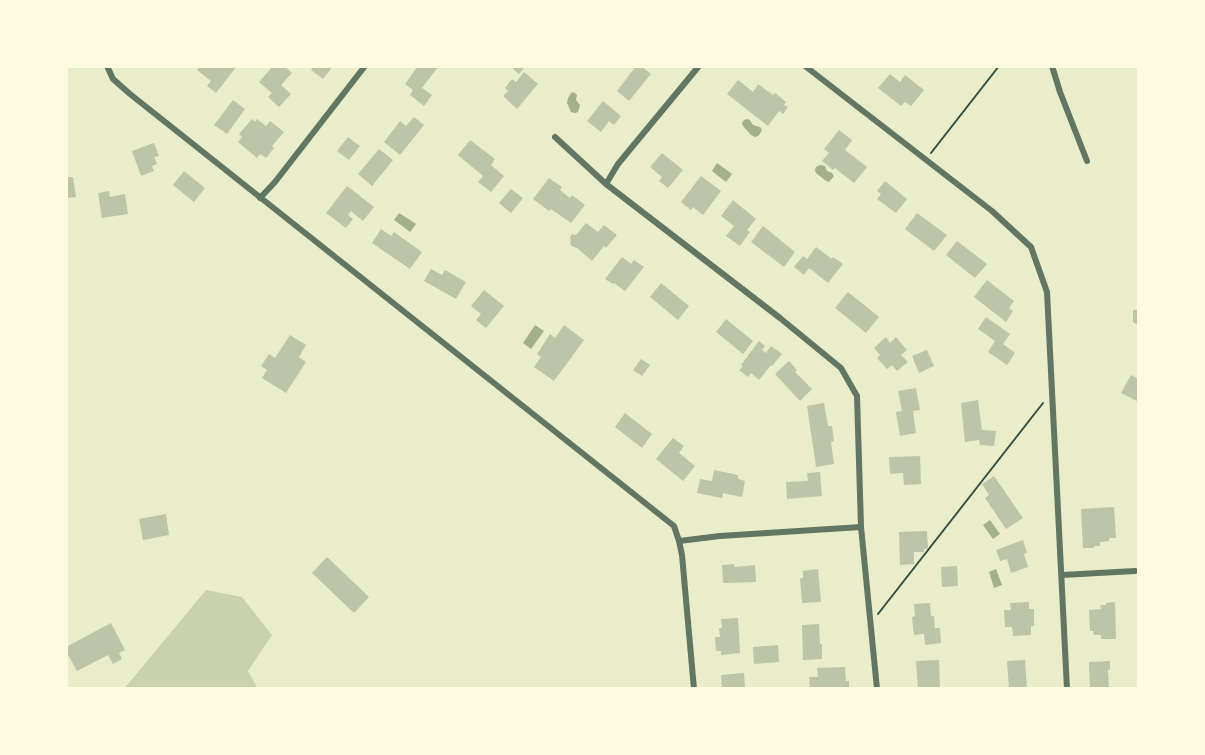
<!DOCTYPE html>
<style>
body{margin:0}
#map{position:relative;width:1205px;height:755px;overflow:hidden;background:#e9edc9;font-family:Raleway,sans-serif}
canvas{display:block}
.frame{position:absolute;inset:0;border:68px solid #fefae0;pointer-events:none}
</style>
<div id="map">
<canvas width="1205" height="755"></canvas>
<div class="frame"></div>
</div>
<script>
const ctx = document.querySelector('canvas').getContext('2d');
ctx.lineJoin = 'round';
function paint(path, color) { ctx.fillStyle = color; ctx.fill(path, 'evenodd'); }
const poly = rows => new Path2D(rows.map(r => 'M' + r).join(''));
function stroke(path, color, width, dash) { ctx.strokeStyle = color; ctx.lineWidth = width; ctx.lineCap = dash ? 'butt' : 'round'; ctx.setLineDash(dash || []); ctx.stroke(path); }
const green = poly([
 [206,590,242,597,272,635,248,671,258,689,124,689]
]);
const water = poly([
 [572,92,575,93,577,95,576,100,580,105,578,112,575,113,571,112,567,103,568,98],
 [747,119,750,120,753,125,760,127,762,130,760,134,758,136,755,137,751,135,743,126,742,123,744,120],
 [717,163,732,174,726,182,712,171],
 [820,165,825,166,827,171,832,173,834,176,829,182,826,181,816,173,815,170,816,167],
 [399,213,416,224,410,232,394,220],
 [535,325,544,331,531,349,523,343],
 [990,520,1000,534,993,539,983,525],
 [996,569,1002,585,994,588,989,572]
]);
const building = poly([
 [200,66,237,66,216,93,207,86,211,81,197,70],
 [273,66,284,66,292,73,281,85,291,94,279,107,268,97,272,93,259,82],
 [314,66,333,66,323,79,311,70],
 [418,66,436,66,438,67,422,88,432,95,424,106,410,95,413,90,405,84],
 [516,66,522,66,524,68,519,74,513,69],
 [636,66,641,66,651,74,629,101,617,91],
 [524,72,538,84,517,109,503,96,508,91,505,88,512,79,516,82],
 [890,74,900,82,905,75,924,90,911,106,905,102,901,106,878,88],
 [738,80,753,92,758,84,773,95,775,93,786,102,784,105,788,107,783,114,779,111,768,126,727,94],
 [233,100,245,109,227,134,214,125],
 [603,101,621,116,614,125,609,121,601,132,587,121],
 [414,117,424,125,400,155,384,142,400,121,406,126],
 [252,119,255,122,257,119,266,126,270,121,284,132,272,146,274,148,266,158,260,154,257,158,238,142,242,137,239,134],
 [839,130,852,140,845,150,867,167,854,183,835,168,833,170,822,161,829,153,824,149],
 [348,137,360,146,349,160,337,151],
 [470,140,495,159,491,165,504,176,491,192,478,182,483,176,458,155],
 [154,143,159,156,154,157,157,164,152,166,154,171,141,176,132,151],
 [379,149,393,160,372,186,358,174],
 [662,153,683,170,668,188,659,181,662,177,650,167],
 [184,171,205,188,194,202,173,185],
 [701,176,721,191,703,215,693,207,691,210,681,202],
 [66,177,73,177,76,197,66,198],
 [549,178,562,187,560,190,570,198,572,195,585,205,571,223,551,209,549,211,533,199],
 [885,181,907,199,896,213,877,199,881,194,877,191],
 [347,186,374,207,363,221,351,211,348,215,353,219,346,228,326,213],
 [511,189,523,198,511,213,499,203],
 [109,191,110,197,125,194,128,214,102,218,98,193],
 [733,200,756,219,747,230,750,232,740,246,726,236,734,226,721,216],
 [917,213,947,235,934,251,905,229],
 [586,223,598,232,604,225,617,235,606,248,604,246,592,261,577,248,571,246,570,242,571,241,570,237,572,234,576,235],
 [763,226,795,252,784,267,751,242],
 [381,229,391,236,394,232,422,252,410,269,372,243],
 [957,241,987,264,975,278,946,255],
 [816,247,832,259,833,257,843,264,828,283,809,268,804,275,794,267,803,256,807,259],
 [622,257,631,264,634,260,644,267,625,291,614,283,613,284,605,279],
 [431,269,442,275,445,270,466,282,456,299,424,281],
 [987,280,1014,301,1009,308,1013,311,1006,322,974,297],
 [661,283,689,306,678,320,650,297],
 [484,290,504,306,486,328,476,320,481,314,471,306],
 [848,292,879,317,866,333,835,308],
 [1133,310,1139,310,1139,326,1133,322],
 [986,317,1010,334,1003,344,1015,353,1007,365,988,352,995,341,978,329],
 [726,319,753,341,743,354,716,332],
 [564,325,584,340,554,381,534,367,541,357,537,354,550,334,555,338],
 [290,335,306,345,299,357,306,362,286,393,262,378,267,370,261,366,269,354,275,358],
 [886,337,890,343,896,337,907,350,901,355,908,362,897,371,892,365,887,369,877,358,880,355,874,348],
 [759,341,765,346,762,350,766,353,771,346,782,354,772,366,771,365,759,380,751,373,748,377,739,370,743,366,741,365],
 [927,350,934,366,919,373,912,356],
 [641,359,650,365,642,376,633,370],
 [789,361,797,370,795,372,812,389,800,401,775,374],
 [1131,375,1139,379,1139,402,1121,393],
 [916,388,920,410,913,411,916,433,900,436,896,412,902,411,898,391],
 [978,400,982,430,996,431,994,446,980,445,979,440,965,442,961,403],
 [824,403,828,426,832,426,834,441,831,442,834,464,816,467,807,406],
 [625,413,652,434,642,448,615,427],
 [673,438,684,446,679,453,695,466,683,481,656,459],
 [920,456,921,484,904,485,903,473,890,474,889,457],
 [714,470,738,475,738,479,745,481,742,497,723,493,722,498,697,493,700,479,712,481],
 [820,472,822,496,787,499,786,482,808,481,807,473],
 [994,476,1023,518,1006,529,985,498,989,495,982,484],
 [1114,507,1116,538,1109,538,1109,541,1100,542,1100,546,1094,546,1094,548,1083,548,1081,509],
 [166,514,169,535,143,540,139,519],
 [927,531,928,548,924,549,924,552,914,552,914,564,900,565,899,532],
 [1023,540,1027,553,1024,554,1028,567,1011,573,1007,559,1000,561,996,550],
 [327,557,369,597,354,613,312,573],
 [734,564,735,567,755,565,756,582,723,583,722,565],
 [957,566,958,586,942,587,941,567],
 [818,569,821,602,802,603,800,578,803,578,803,571],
 [1029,602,1029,609,1034,609,1034,626,1031,626,1031,635,1013,636,1012,627,1005,627,1004,610,1011,610,1010,603],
 [1115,602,1116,639,1101,639,1101,635,1094,635,1093,631,1090,631,1089,610,1101,609,1100,605,1106,605,1106,603],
 [930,603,931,616,934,616,935,628,940,628,941,643,925,645,924,634,914,635,912,617,915,616,914,604],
 [738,618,740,653,721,655,721,651,716,651,715,637,720,637,719,628,722,628,721,619],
 [111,623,125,650,119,653,122,659,113,664,108,655,77,671,66,651,66,647],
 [819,624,820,644,822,644,822,659,803,660,802,625],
 [778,645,779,662,754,664,753,647],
 [939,660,940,689,918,689,916,661],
 [1025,660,1027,689,1009,689,1007,661],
 [1110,661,1110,670,1108,670,1109,689,1090,689,1089,662],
 [845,667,846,681,849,681,849,689,810,689,809,677,818,677,817,668],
 [744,673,745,687,741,687,742,689,722,689,721,675]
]);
const path = poly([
 [931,153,999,66],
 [878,614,1043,403]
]);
const minor = poly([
 [107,66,113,79,130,94,674,526,679,541,682,555,694,689],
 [805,66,992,211,1031,247,1047,292,1067,689],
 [1052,66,1060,92,1087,161],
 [555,137,606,184,780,318,841,368,857,396,861,527,877,689],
 [606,184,618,164,699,66],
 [260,198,275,182,365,66],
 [679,541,720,536,861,527],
 [1062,575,1135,571]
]);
paint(green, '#cad2ad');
paint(water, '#a3b18a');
paint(building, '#bcc5a7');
stroke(path, '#344e41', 2);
stroke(minor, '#617663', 6);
</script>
